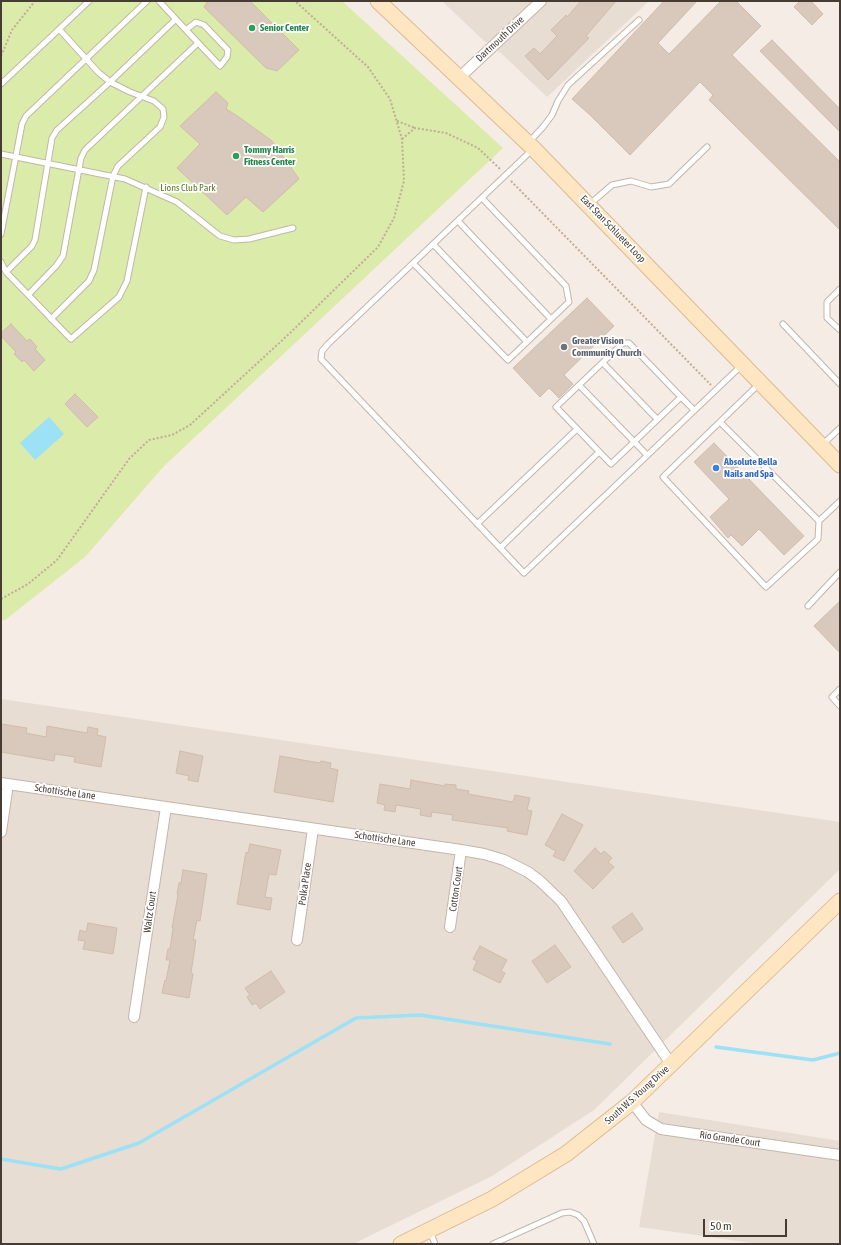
<!DOCTYPE html>
<style>
body{margin:0}
#map{position:relative;width:841px;height:1245px;overflow:hidden;background:#f4ece5;font-family:"Asap Condensed",sans-serif}
canvas{display:block}
.frame{position:absolute;inset:0;border:2px solid #463c34;pointer-events:none}
.scale{position:absolute;left:703px;top:1219px;width:84px;height:18px;box-sizing:border-box;border:2px solid #463c34;border-top:0;padding-left:5px;font-size:12px;line-height:14px;white-space:nowrap;color:#463c34;-webkit-text-stroke:3px #fff;paint-order:stroke}
</style>
<div id="map">
<canvas width="841" height="1245"></canvas>
<div class="frame"></div>
<div class="scale">50 m</div>
</div>
<script>
const ctx = document.querySelector('canvas').getContext('2d');
ctx.lineJoin = 'round';
function paint(path, color) { ctx.fillStyle = color; ctx.fill(path, 'evenodd'); }
const poly = rows => new Path2D(rows.map(r => 'M' + r).join(''));
function stroke(path, color, width, dash) { ctx.strokeStyle = color; ctx.lineWidth = width; ctx.lineCap = dash ? 'butt' : 'round'; ctx.setLineDash(dash || []); ctx.stroke(path); }
function write(font, color, halo, rows, align = 'center') {
  ctx.font = font + ' "Asap Condensed",sans-serif'; ctx.lineWidth = 3.5; ctx.setLineDash([]); ctx.textBaseline = 'middle'; ctx.strokeStyle = halo; ctx.fillStyle = color; for (const [text, x, y, turn = 0] of rows) {
    ctx.save(); ctx.translate(x, y); ctx.rotate((+turn || 0) * Math.PI / 180); ctx.textAlign = isNaN(turn) ? turn : align; if (halo) ctx.strokeText(text, 0, 0); ctx.fillText(text, 0, 0); ctx.restore();
  }
}
const residential = poly([
 [442,1,649,1,547,97,501,53,482,39],
 [1,699,840,822,840,869,594,1110,492,1176,353,1244,1,1244],
 [659,1112,840,1141,840,1244,760,1244,639,1227]
]);
const green = poly([
 [1,1,342,1,503,148,163,467,85,557,5,620,1,620]
]);
const water = poly([
 [49,417,64,434,35,460,20,443]
]);
const stream = poly([
 [716,1047,813,1060,840,1053],
 [1,1159,61,1169,139,1143,356,1018,420,1015,610,1044]
]);
const building = poly([
 [208,1,250,1,299,50,277,71,266,68,204,7,208,1],
 [581,1,616,1,586,36,589,38,548,80,525,56,534,48,540,54,557,36,551,30,566,15,567,17,581,1],
 [664,1,697,1,658,43,669,54,721,1,736,1,761,26,732,55,840,162,840,230,709,100,713,95,700,82,630,155,590,115,572,99,664,1],
 [800,1,811,1,823,14,812,25,794,7,800,1],
 [772,40,840,109,840,132,760,51,772,40],
 [216,92,228,103,226,109,236,115,272,141,299,179,263,212,246,197,227,215,177,168,200,144,180,126,216,92],
 [587,298,614,326,564,375,573,384,559,398,549,388,540,397,513,368,587,298],
 [11,324,27,341,30,339,37,347,35,349,45,360,34,371,24,360,22,362,14,354,16,352,1,336,1,333,11,324],
 [75,394,98,417,87,427,65,404,75,394],
 [714,443,804,536,784,555,759,529,742,546,731,535,728,538,710,517,729,499,694,462,714,443],
 [840,601,840,653,814,626,840,601],
 [1,724,27,728,26,733,46,737,47,726,87,733,88,727,98,729,97,735,106,737,101,767,74,762,75,757,55,754,54,761,1,752,1,724],
 [180,751,203,756,198,782,188,780,189,776,176,773,180,751],
 [280,756,320,763,321,761,331,763,330,768,338,770,333,802,274,792,280,756],
 [411,780,445,786,445,784,456,785,456,789,469,791,468,794,513,802,515,795,530,798,527,810,532,811,527,835,507,831,508,828,452,820,453,815,432,812,431,817,420,815,421,809,396,805,395,812,384,810,385,805,377,803,380,784,410,789,411,780],
 [562,814,583,825,564,861,553,856,556,851,545,845,562,814],
 [250,844,281,850,276,875,269,874,265,897,272,898,270,910,237,904,246,852,248,853,250,844],
 [595,848,601,854,604,851,612,858,608,862,614,867,593,889,574,871,595,848],
 [183,870,207,874,200,921,197,920,193,940,196,940,191,973,193,974,189,998,162,993,165,980,166,981,170,960,166,960,168,949,170,949,173,928,172,928,178,895,177,894,179,883,181,883,183,870],
 [632,913,643,929,623,943,612,927,632,913],
 [88,923,117,928,113,954,83,949,85,941,78,940,80,930,86,932,88,923],
 [555,945,571,967,547,983,532,961,555,945],
 [480,946,507,960,501,971,505,973,500,983,473,970,477,961,473,959,480,946],
 [271,971,285,992,260,1009,256,1003,252,1005,247,997,250,995,245,988,271,971]
]);
const path = poly([
 [1,56,12,30,35,1],
 [397,121,415,128],
 [402,139,415,128,446,133,478,148,500,169],
 [511,181,711,385],
 [1,599,28,584,57,560,129,459,149,440,172,435,190,425,289,334,378,247,394,218,404,181,402,139,390,99,368,67,295,1]
]);
const lane = poly([
 [159,1,186,30,220,66,227,57,228,50,204,25,196,22,186,30],
 [1,84,89,1],
 [529,142,543,127,552,115,558,101,568,85,639,20],
 [533,149,328,344,322,351,321,359,524,573,742,365],
 [1,154,125,179,177,202,220,236,234,240,249,239,293,228],
 [590,204,612,185,631,181,651,187,669,184,707,147],
 [458,221,551,319],
 [1,234,22,124,26,116,147,1],
 [433,244,527,342],
 [1,262,6,272,71,339,119,297,127,281,146,187],
 [413,263,508,360,569,302,566,286,482,198],
 [6,272,32,246,35,240,52,138,57,130,110,82,176,19],
 [840,289,827,302,827,318,840,330],
 [28,295,56,266,63,256,81,158,85,150,198,43],
 [51,319,89,281,94,270,113,176,118,166,160,127,164,117,163,109,154,101,130,92,110,82,98,72,59,29],
 [783,324,840,384],
 [603,363,657,419],
 [759,384,663,477,766,587,818,539,819,521,840,501],
 [579,385,647,455],
 [681,397,611,464,556,407,623,343,629,343,681,397,694,410],
 [720,422,819,521],
 [822,445,840,428],
 [477,524,577,429],
 [500,548,599,452],
 [808,606,840,572],
 [840,689,832,697,840,706],
 [430,1231,435,1244],
 [493,1244,562,1213,570,1212,578,1215,584,1221,594,1244]
]);
const street = poly([
 [460,77,541,1],
 [1,783,461,850,484,854,504,860,528,872,540,881,561,901,671,1064],
 [1,832,8,784],
 [450,927,461,850],
 [297,940,313,829],
 [134,1017,166,807],
 [632,1102,646,1120,661,1129,840,1155]
]);
const secondary = poly([
 [378,1,534,149,840,465],
 [401,1244,492,1199,566,1154,632,1102,840,901]
]);
const markers = [
 [252,28,4,"#2e9e5b"],
 [236,156,4,"#2e9e5b"],
 [564,347,4,"#6b7280"],
 [716,468,4,"#3f7fe0"]
];
const leisureNames = [
 ["Senior Center",260,28],
 ["Tommy Harris",244,150],
 ["Fitness Center",244,162]
];
const streetNames = [
 ["Dartmouth Drive",500,39,-43],
 ["East Stan Schlueter Loop",613,229,46],
 ["Schottische Lane",65,792,8],
 ["Schottische Lane",385,839,8],
 ["Polka Place",305,884,-82],
 ["Cotton Court",456,889,-82],
 ["Waltz Court",150,912,-82],
 ["South W.S. Young Drive",637,1095,-42],
 ["Rio Grande Court",730,1139,8]
];
const parkNames = [
 ["Lions Club Park",188,188]
];
const worshipNames = [
 ["Greater Vision",572,341],
 ["Community Church",572,353]
];
const shopNames = [
 ["Absolute Bella",724,462],
 ["Nails and Spa",724,474]
];
paint(residential, '#e8ddd2');
paint(green, '#daebaa');
paint(water, '#9ce1f5');
stroke(stream, '#9ce1f5', 3.5);
paint(building, '#d9c8bc');
stroke(building, '#d1bcac', 1);
stroke(lane, '#c3b5aa', 7);
stroke(street, '#c3b5aa', 12);
stroke(secondary, '#dabb93', 17);
stroke(path, '#c2ab97', 2, [2, 2]);
stroke(lane, '#fff', 5);
stroke(street, '#fff', 10);
stroke(secondary, '#ffe6c3', 15);
for (const [x, y, r, color] of markers) { const dot = new Path2D(); dot.arc(x, y, r, 0, 2 * Math.PI); ctx.fillStyle = color; ctx.fill(dot); stroke(dot, '#fff', 1.5); }
write('bold 10px', '#27864d', '#fff', leisureNames, 'left');
write('10px', '#463c34', '#fff', streetNames);
write('10px', '#557c23', '#fff', parkNames);
write('bold 10px', '#5b616d', '#fff', worshipNames, 'left');
write('bold 10px', '#366cbe', '#fff', shopNames, 'left');
</script>
